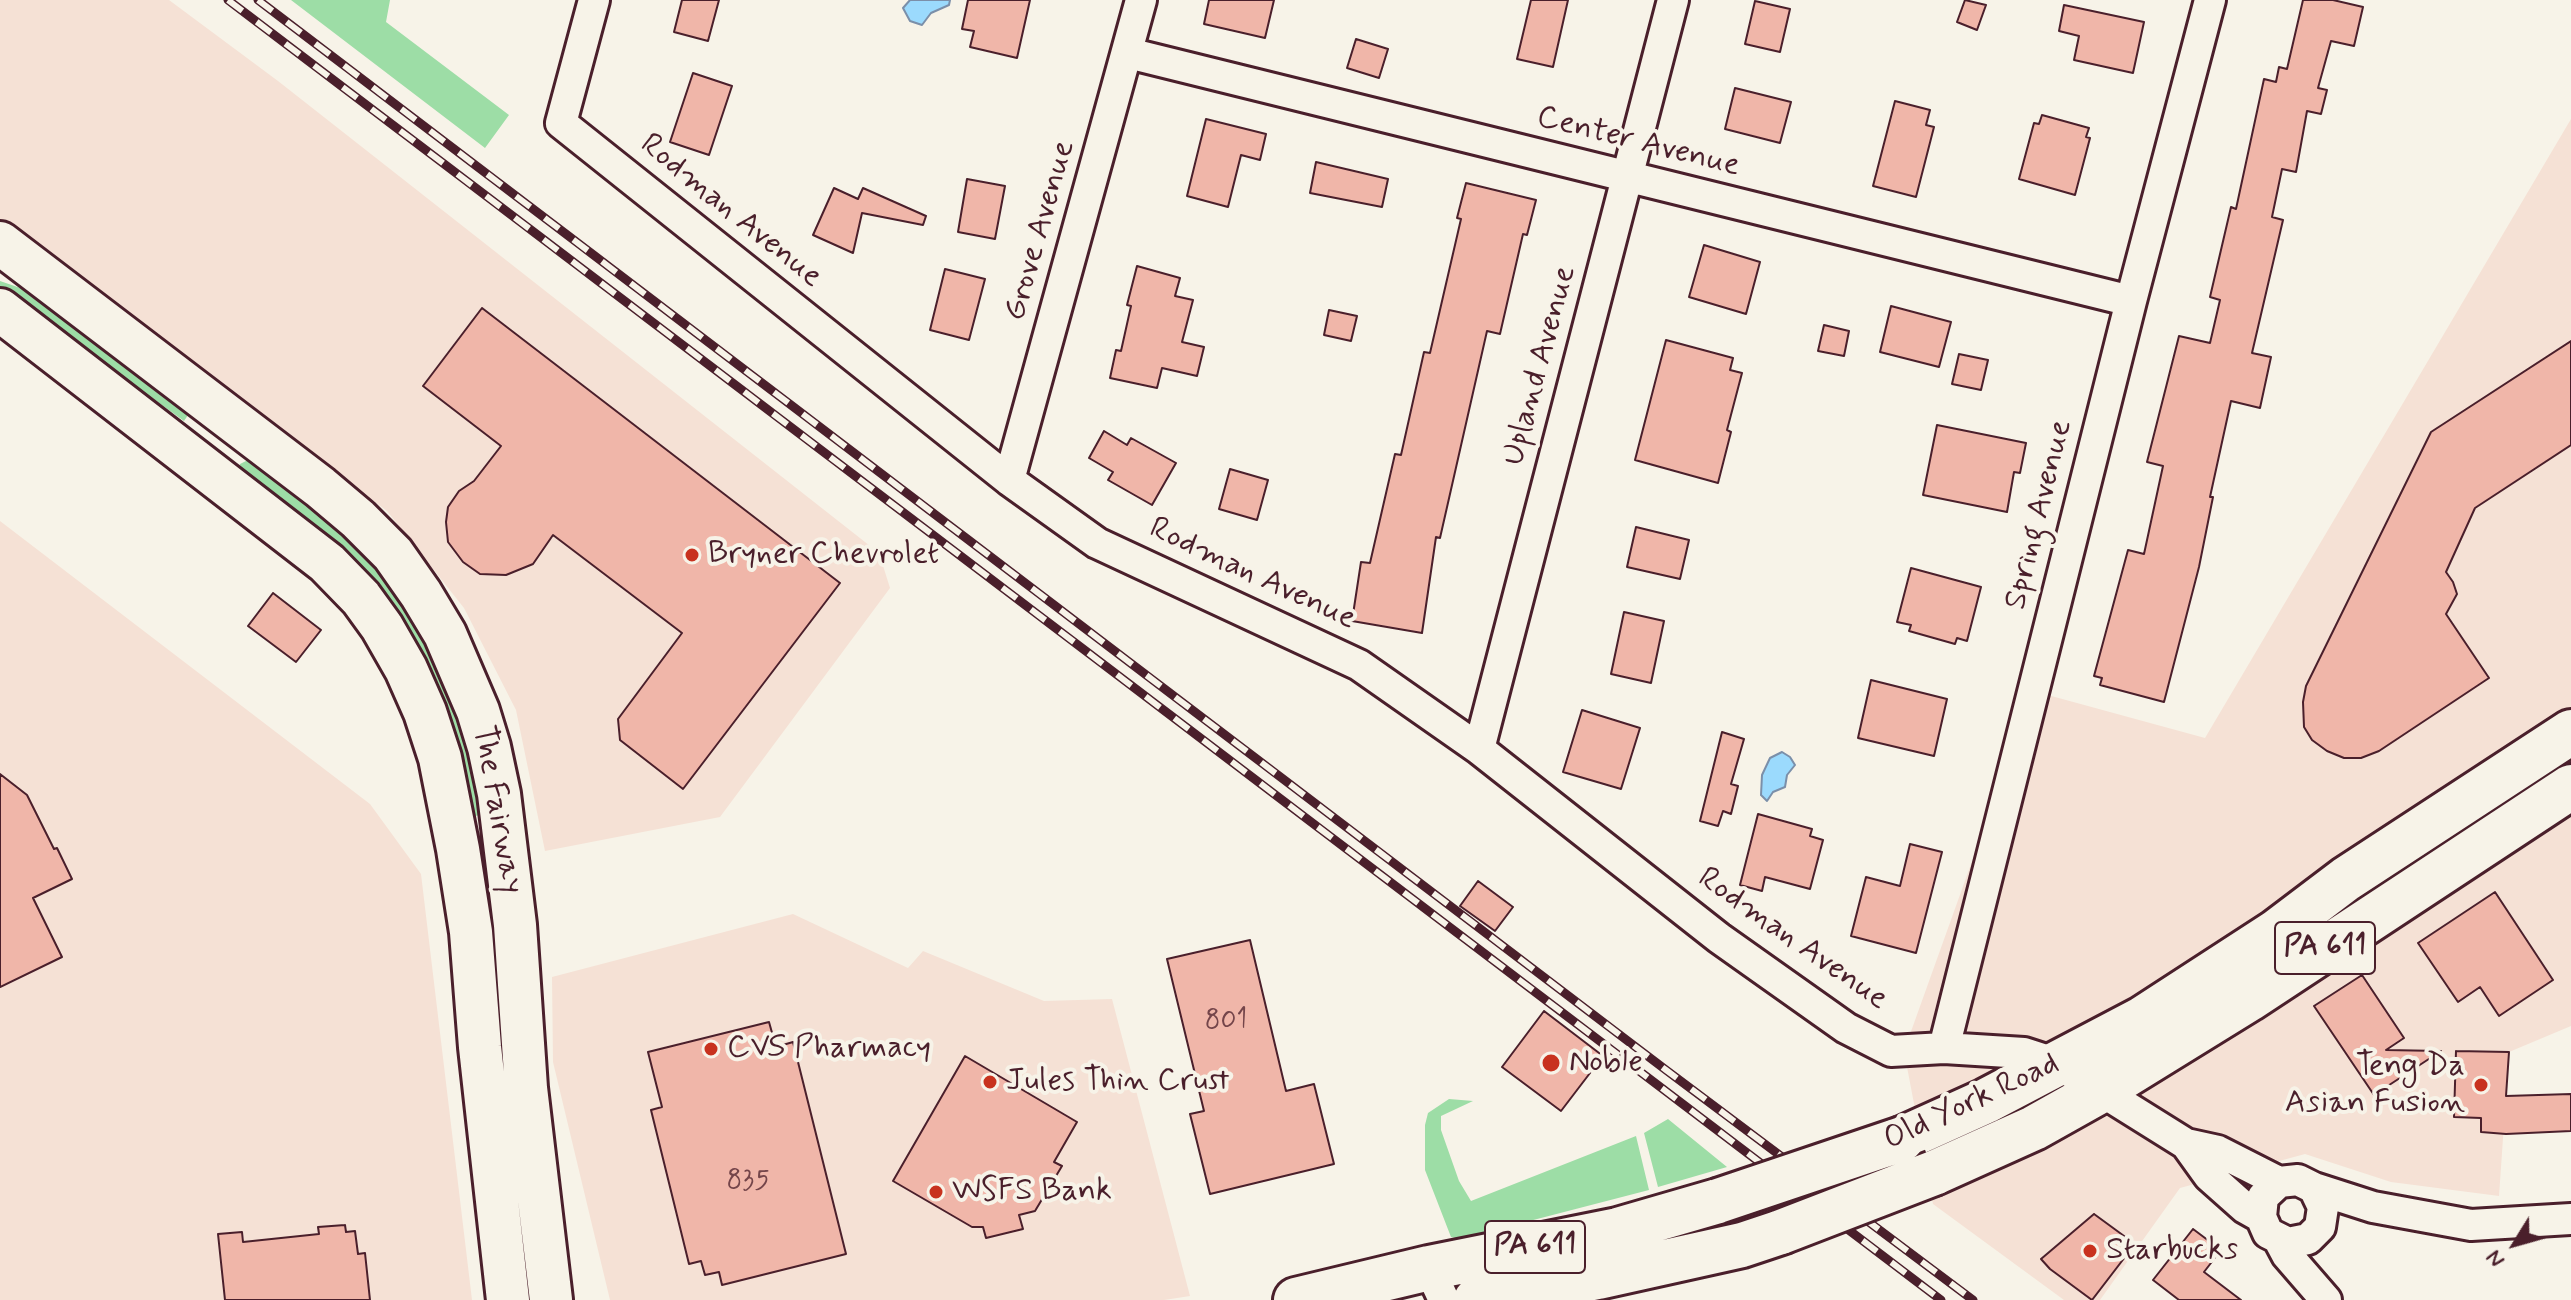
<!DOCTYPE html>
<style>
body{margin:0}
#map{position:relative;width:2571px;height:1300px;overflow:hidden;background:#f7f3e8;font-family:Mynerve,sans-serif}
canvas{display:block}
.north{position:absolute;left:2475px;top:1204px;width:80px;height:80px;-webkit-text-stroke:6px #f7f3e8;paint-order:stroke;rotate:233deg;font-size:22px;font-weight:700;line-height:32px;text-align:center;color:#4a1f2b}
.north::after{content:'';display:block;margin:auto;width:28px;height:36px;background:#4a1f2b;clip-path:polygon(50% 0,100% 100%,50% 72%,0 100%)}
</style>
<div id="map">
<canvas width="2571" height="1300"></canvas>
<div class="north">N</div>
</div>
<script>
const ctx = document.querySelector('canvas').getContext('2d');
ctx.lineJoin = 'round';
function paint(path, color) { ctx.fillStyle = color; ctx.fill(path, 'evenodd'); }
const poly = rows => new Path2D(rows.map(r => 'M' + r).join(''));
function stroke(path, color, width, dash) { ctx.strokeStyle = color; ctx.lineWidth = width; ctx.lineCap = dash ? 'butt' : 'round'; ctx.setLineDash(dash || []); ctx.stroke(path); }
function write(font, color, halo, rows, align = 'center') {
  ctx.font = font + ' Mynerve,sans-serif'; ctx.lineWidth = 8; ctx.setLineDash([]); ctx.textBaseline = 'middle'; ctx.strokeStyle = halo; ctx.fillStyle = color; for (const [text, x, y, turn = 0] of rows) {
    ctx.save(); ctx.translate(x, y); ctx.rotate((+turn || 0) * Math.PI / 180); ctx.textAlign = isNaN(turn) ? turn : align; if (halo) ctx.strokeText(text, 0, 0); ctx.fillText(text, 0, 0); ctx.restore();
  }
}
const built = poly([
 [0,0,169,0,278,81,879,553,890,588,720,817,545,851,516,710,464,608,387,511,0,222],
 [2571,119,2571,1026,2509,1052,2499,1196,2391,1182,2305,1154,2180,1188,2100,1300,2064,1300,1933,1204,1904,1051,2033,691,2205,738],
 [0,521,370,804,421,874,472,1300,0,1300],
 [793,914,908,968,923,951,1044,1001,1112,999,1190,1296,1164,1300,610,1300,553,1062,552,977]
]);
const green = poly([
 [291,0,390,0,386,22,509,115,485,148],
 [0,281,35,293,190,412,184,421,130,382,97,373,0,299],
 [250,459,344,533,380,571,429,640,463,719,483,815,474,816,457,784,447,741,238,473,240,464],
 [1449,1099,1473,1101,1441,1116,1441,1130,1459,1181,1471,1201,1636,1136,1649,1190,1460,1239,1451,1237,1425,1170,1425,1125,1428,1113],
 [1668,1119,1727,1167,1658,1187,1644,1133]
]);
const water = poly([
 [910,0,950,0,949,5,931,13,922,25,910,21,903,8,910,0],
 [1782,752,1790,757,1795,765,1787,775,1785,787,1773,792,1767,801,1761,795,1762,775,1770,758,1782,752]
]);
const building = poly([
 [682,0,719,0,708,41,674,32,682,0],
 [968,0,1030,0,1017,58,970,47,974,31,962,29,968,0],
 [1209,0,1274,0,1265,38,1204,24,1209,0],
 [1531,0,1568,0,1553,67,1517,59,1531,0],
 [1965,0,1986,5,1977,30,1957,22,1965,0],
 [2303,0,2333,0,2363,7,2354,46,2331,41,2318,88,2327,90,2321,114,2307,111,2296,172,2282,169,2272,217,2283,220,2252,353,2271,357,2260,408,2231,401,2210,497,2213,497,2199,567,2164,702,2100,685,2102,678,2094,676,2128,550,2144,554,2163,466,2147,462,2179,336,2210,343,2220,300,2210,297,2231,207,2236,209,2264,79,2276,82,2279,67,2287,69,2303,0],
 [1755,1,1790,9,1780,52,1745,44,1755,1],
 [2064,5,2144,22,2133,73,2074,60,2079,36,2059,31,2064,5],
 [1356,39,1388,49,1379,78,1347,68,1356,39],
 [693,73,732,86,709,155,670,142,693,73],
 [1735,88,1791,102,1780,143,1725,129,1735,88],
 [1895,101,1930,110,1926,125,1934,127,1916,197,1873,186,1895,101],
 [2042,115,2089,128,2086,137,2090,138,2075,195,2019,179,2034,123,2039,124,2042,115],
 [1206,119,1266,134,1260,160,1241,155,1228,207,1187,196,1206,119],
 [1316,162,1388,179,1382,207,1310,193,1316,162],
 [967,179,1005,186,995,239,958,232,967,179],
 [1466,183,1536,200,1527,235,1523,234,1500,334,1487,331,1440,538,1436,537,1422,633,1352,621,1361,562,1370,563,1395,454,1401,455,1424,352,1430,353,1461,219,1457,218,1466,183],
 [834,188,858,199,863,188,926,216,923,225,862,213,853,253,813,235,834,188],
 [1704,245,1760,262,1746,314,1689,297,1704,245],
 [1137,266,1180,278,1175,296,1193,300,1182,342,1204,347,1197,376,1162,368,1157,388,1110,378,1116,350,1121,351,1131,306,1127,305,1137,266],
 [945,269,985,279,969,340,930,330,945,269],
 [1891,306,1951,322,1939,367,1880,352,1891,306],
 [482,308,840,583,683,789,620,740,618,719,682,633,553,535,533,564,506,575,480,574,463,562,448,542,446,522,448,507,459,491,474,481,501,446,423,386,482,308],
 [1329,310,1357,316,1351,341,1324,335,1329,310],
 [1824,325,1849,331,1844,356,1818,351,1824,325],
 [1666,340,1733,358,1730,370,1742,373,1727,430,1731,432,1718,483,1635,460,1666,340],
 [2571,341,2571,445,2475,508,2446,572,2453,582,2457,594,2446,614,2489,678,2379,751,2361,758,2344,758,2327,751,2312,740,2304,727,2303,702,2306,686,2431,432,2571,341],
 [1959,354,1988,360,1981,390,1952,384,1959,354],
 [1937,425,2026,443,2020,473,2014,472,2007,512,1923,495,1937,425],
 [1104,431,1127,445,1131,438,1176,463,1152,505,1108,480,1113,472,1089,458,1104,431],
 [1230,469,1268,480,1257,520,1219,509,1230,469],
 [1636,527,1689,540,1680,579,1627,567,1636,527],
 [1911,568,1981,587,1967,641,1957,638,1955,644,1909,631,1911,625,1897,622,1911,568],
 [273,593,321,630,296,662,248,626,273,593],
 [1624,612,1664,621,1651,683,1611,674,1624,612],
 [1871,680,1947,699,1934,756,1858,738,1871,680],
 [1582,710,1640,728,1621,789,1563,772,1582,710],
 [1722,732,1744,739,1731,784,1738,786,1731,814,1723,811,1718,826,1700,821,1722,732],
 [0,774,27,795,54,849,57,848,72,879,33,898,62,957,0,987,0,774],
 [1758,814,1812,829,1810,836,1823,840,1810,889,1765,877,1762,891,1740,885,1758,814],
 [1910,844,1942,852,1916,953,1851,936,1866,877,1900,886,1910,844],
 [1478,881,1513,907,1495,931,1460,906,1478,881],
 [2495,892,2553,980,2499,1016,2480,987,2458,1002,2418,943,2495,892],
 [1250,940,1286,1091,1314,1084,1334,1164,1210,1194,1190,1114,1204,1111,1167,959,1250,940],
 [2362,975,2404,1038,2386,1050,2441,1051,2374,1095,2314,1006,2362,975],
 [1544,1011,1603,1056,1561,1111,1502,1067,1544,1011],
 [769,1022,776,1047,793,1042,846,1254,722,1285,719,1272,705,1275,701,1261,689,1264,651,1110,662,1107,648,1052,769,1022],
 [2456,1051,2509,1052,2506,1096,2571,1094,2571,1131,2506,1134,2481,1132,2481,1118,2454,1117,2456,1051],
 [965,1056,1077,1122,1054,1162,1062,1166,1035,1211,1019,1215,1023,1229,986,1238,983,1227,972,1227,893,1181,965,1056],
 [2094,1214,2135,1244,2092,1300,2050,1269,2041,1259,2094,1214],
 [345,1225,346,1232,355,1231,358,1254,365,1253,370,1300,225,1300,218,1234,242,1232,243,1242,319,1234,318,1227,345,1225],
 [2193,1229,2221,1250,2204,1272,2241,1300,2179,1300,2153,1280,2193,1229]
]);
const street = poly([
 [594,0,561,123,1009,480,1097,543,1359,665,1479,749,1719,938,1846,1028,1891,1051,1944,1048,2024,1053,2058,1064,2186,1144,2218,1151,2279,1182,2298,1180,2314,1188,2373,1207,2471,1225,2571,1219],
 [1128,53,2131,301],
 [1009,480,1141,0],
 [1479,749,1673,0],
 [1944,1048,2131,301,2210,0],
 [2186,1144,2209,1176,2245,1208,2261,1217],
 [2279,1182,2263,1197,2261,1217,2268,1233,2288,1243,2308,1239,2320,1227,2323,1207,2314,1188],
 [2279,1240,2287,1255,2326,1300],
 [1429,1268,1444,1300]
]);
const secondary = poly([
 [0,243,320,487,358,519,393,554,421,594,445,634,478,711,489,747,499,794,515,925,526,1088,551,1300],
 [0,310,327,563,361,598,382,627,406,669,425,712,440,758,458,849,471,932,480,1047,508,1300]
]);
const highway = poly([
 [1902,1139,1986,1101,2142,1019,2276,932,2346,879,2571,732],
 [1934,1173,2034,1128,2100,1091,2249,999,2571,787],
 [1296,1300,1429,1268,1618,1230,1718,1201],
 [1476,1300,1598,1277,1742,1245,1781,1232]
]);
const rail = poly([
 [228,0,1941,1300],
 [258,0,1666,1070,1973,1300]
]);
const highwayBridge = poly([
 [1718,1201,1902,1139],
 [1781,1232,1934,1173]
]);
const markers = [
 [692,555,8,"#c8321e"],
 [711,1049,8,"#c8321e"],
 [1551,1063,10,"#c8321e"],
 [990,1082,8,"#c8321e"],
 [2481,1085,8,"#c8321e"],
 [936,1192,8,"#c8321e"],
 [2090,1251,8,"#c8321e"]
];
const numberNames = [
 ["801",1226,1022],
 ["835",748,1182]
];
const shields = [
 [2325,948,100],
 [1535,1247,100]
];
const shieldNames = [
 ["PA 611",2325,948],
 ["PA 611",1535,1247]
];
const streetNames = [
 ["Center Avenue",1638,143,14],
 ["Rodman Avenue",730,212,39],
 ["Grove Avenue",1041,231,-74],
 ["Upland Avenue",1541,366,-75],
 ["Spring Avenue",2040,515,-76],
 ["Rodman Avenue",1252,575,25],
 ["The Fairway",496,810,80],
 ["Rodman Avenue",1792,940,35],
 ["Old York Road",1972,1103,-25]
];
const poiNames = [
 ["Bryner Chevrolet",708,555],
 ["CVS Pharmacy",727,1049],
 ["Noble",1569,1063],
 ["Teng Da",2465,1067,"right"],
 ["Asian Fusion",2465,1104,"right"],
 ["Jules Thin Crust",1006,1082],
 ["WSFS Bank",952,1192],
 ["Starbucks",2106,1251]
];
paint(built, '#f5e1d5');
paint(green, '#9ddda6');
paint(water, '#9bdafd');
stroke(water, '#7b8fa9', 2);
paint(building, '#f0b6a9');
stroke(building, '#4a1f2b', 2);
stroke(street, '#4a1f2b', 36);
stroke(secondary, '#4a1f2b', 48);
stroke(highway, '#4a1f2b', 50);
stroke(street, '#f7f3e8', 30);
stroke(secondary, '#f7f3e8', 42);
stroke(highway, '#f7f3e8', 44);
stroke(rail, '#4a1f2b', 9);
stroke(rail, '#f7f3e8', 6, [18]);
stroke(highwayBridge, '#4a1f2b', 50, []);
stroke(highwayBridge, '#f7f3e8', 44);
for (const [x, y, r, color] of markers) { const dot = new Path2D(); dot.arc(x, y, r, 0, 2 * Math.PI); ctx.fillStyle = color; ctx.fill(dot); stroke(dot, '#f7f3e8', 3); }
write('28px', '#74454a', null, numberNames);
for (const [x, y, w] of shields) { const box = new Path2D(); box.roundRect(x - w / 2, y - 26, w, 52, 6); ctx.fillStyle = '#f7f3e8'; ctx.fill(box); stroke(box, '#4a1f2b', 2); }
write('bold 30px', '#4a1f2b', null, shieldNames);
write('32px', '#4a1f2b', '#f7f3e8', streetNames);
write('32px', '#4a1f2b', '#f7f3e8', poiNames, 'left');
</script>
